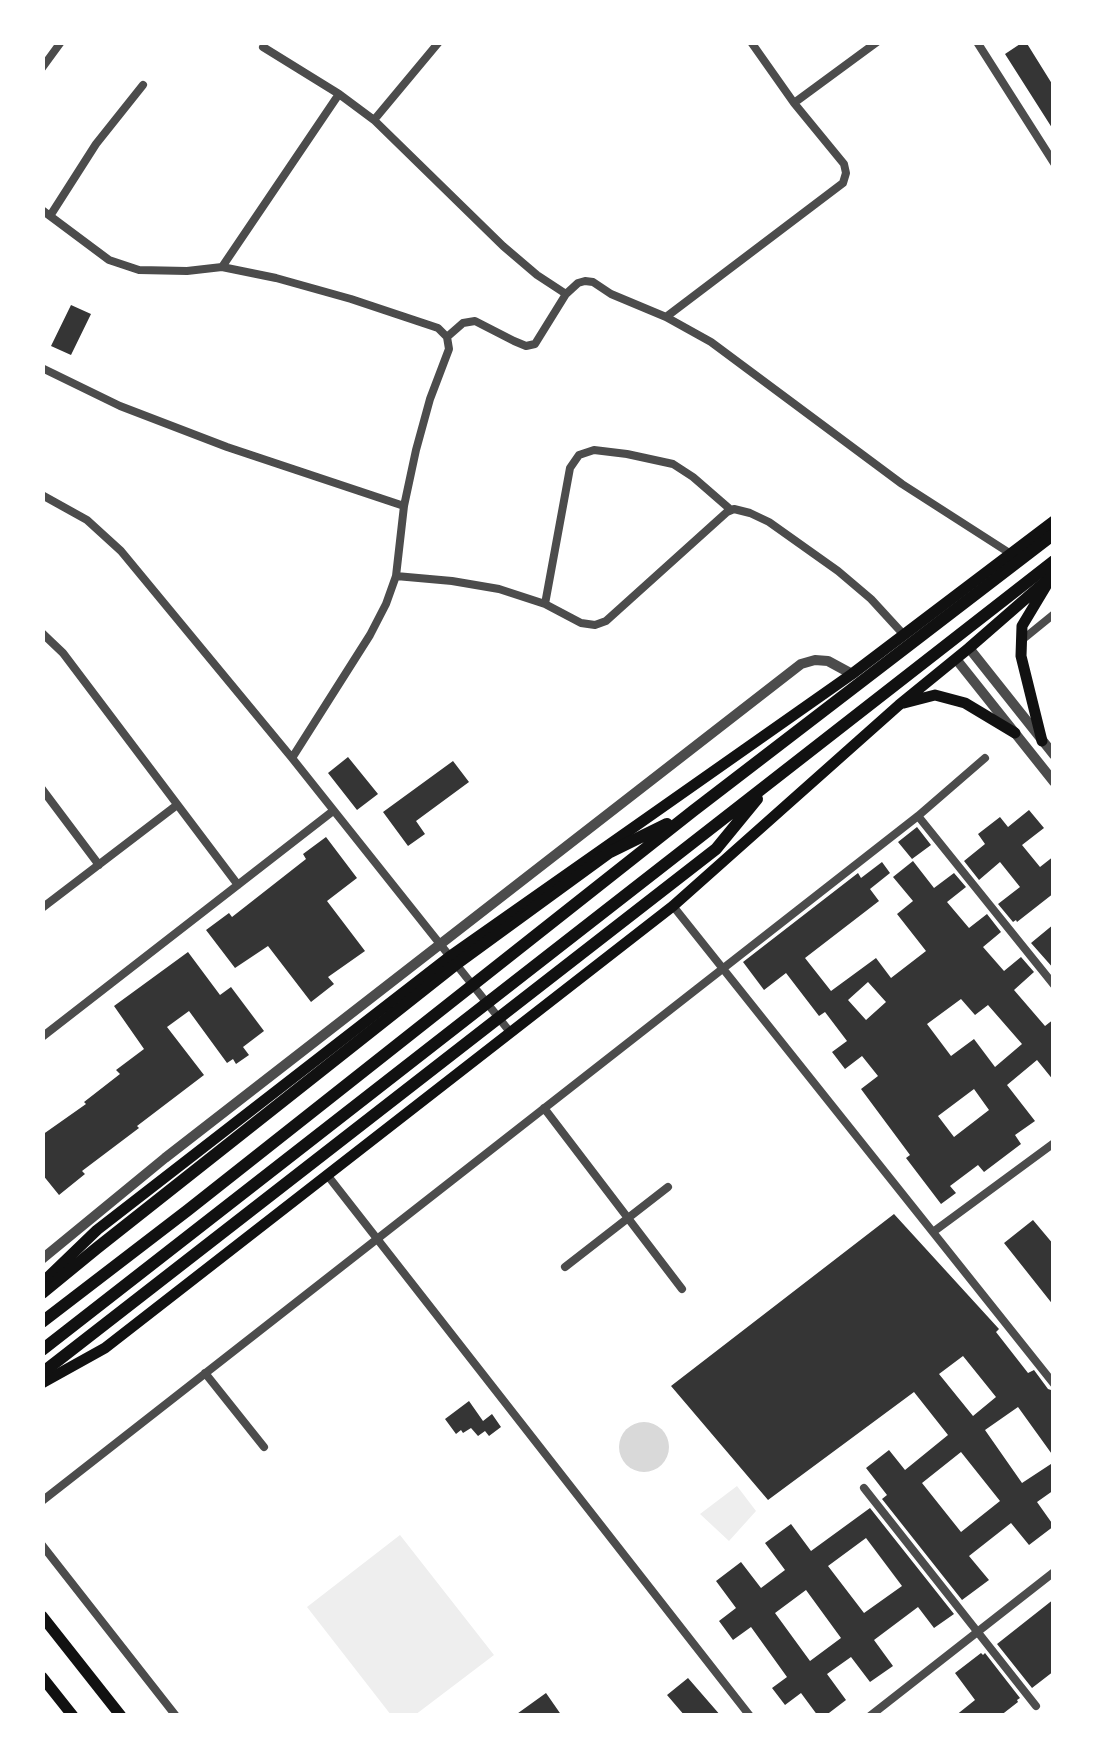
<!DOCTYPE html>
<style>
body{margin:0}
#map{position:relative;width:1096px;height:1758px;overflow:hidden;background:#fff;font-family:Montserrat,sans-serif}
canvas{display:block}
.frame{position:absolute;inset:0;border:45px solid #fff;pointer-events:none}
</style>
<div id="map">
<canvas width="1096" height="1758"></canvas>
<div class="frame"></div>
</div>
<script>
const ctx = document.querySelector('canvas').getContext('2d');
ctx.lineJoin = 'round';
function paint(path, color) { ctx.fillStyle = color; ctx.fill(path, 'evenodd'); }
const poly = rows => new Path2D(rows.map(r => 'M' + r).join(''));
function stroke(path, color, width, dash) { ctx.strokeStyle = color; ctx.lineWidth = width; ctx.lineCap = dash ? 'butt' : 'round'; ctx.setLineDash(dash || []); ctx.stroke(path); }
const green = poly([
 [737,1486,756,1511,729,1541,700,1514],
 [400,1535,494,1655,415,1715,391,1715,307,1607]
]);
const water = poly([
 '619 1447a25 25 0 1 1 50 0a25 25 0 1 1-50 0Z'
]);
const building = poly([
 [1023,42,1026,42,1054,87,1054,131,1005,54],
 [71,305,91,314,71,355,51,346],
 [348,757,378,794,357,810,328,773],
 [453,761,469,782,416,821,425,834,408,846,383,812],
 [1029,810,1044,828,1022,845,1040,867,1054,856,1054,893,1017,922,1016,920,1013,922,998,904,1020,887,1000,862,979,880,964,861,985,844,978,834,1000,817,1008,827],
 [917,827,931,845,912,859,898,842],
 [326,837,357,878,327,901,365,951,328,977,334,984,311,1002,268,946,235,968,206,930,229,913,232,917,306,859,303,854],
 [913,861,934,888,954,873,966,887,947,902,969,928,987,914,1001,932,983,947,1004,971,1021,957,1034,972,1014,990,1045,1026,1054,1019,1054,1081,1037,1060,1007,1085,1035,1121,1015,1135,1021,1144,984,1172,978,1165,950,1186,956,1193,941,1204,906,1158,910,1155,861,1089,878,1076,862,1056,845,1069,832,1052,847,1041,825,1012,819,1016,786,973,764,990,743,962,858,873,861,878,882,862,890,873,870,889,879,901,805,958,831,991,876,958,891,978,926,951,897,914,913,901,893,877],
 [868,982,886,1002,866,1020,848,1000],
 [961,999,975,1015,988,1005,1022,1044,995,1067,974,1039,951,1056,927,1024],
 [974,1089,989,1110,954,1137,938,1116],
 [1054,924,1054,969,1031,943],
 [188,952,220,995,231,987,264,1031,243,1047,249,1055,236,1064,233,1059,227,1063,189,1011,167,1027,204,1075,137,1126,139,1128,82,1171,85,1174,59,1195,42,1174,42,1135,86,1104,84,1102,120,1074,116,1070,144,1049,114,1006],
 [894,1214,999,1329,996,1332,1028,1373,1034,1370,1048,1389,1054,1391,1054,1457,1018,1407,985,1430,1022,1483,1054,1462,1054,1490,1037,1502,1054,1526,1029,1545,1011,1523,969,1556,989,1580,962,1600,882,1499,887,1495,866,1468,889,1450,905,1470,948,1435,914,1392,768,1500,671,1386],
 [963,1356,996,1397,973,1416,939,1374],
 [961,1452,1000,1501,961,1532,922,1483],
 [1033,1220,1054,1245,1054,1306,1004,1243],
 [469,1401,483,1421,492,1414,501,1427,489,1436,485,1431,478,1436,471,1428,463,1433,461,1430,456,1434,445,1419],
 [870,1508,954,1614,934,1628,918,1607,874,1640,893,1666,870,1682,851,1657,827,1674,846,1700,825,1716,818,1716,801,1693,785,1705,772,1688,787,1677,751,1627,733,1640,719,1621,736,1608,716,1581,741,1562,761,1588,785,1570,765,1543,791,1524,811,1551],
 [866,1538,902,1586,864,1613,828,1566],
 [806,1590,841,1638,810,1661,775,1613],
 [1054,1599,1054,1671,1032,1688,997,1644],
 [981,1653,983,1655,985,1653,1020,1698,1017,1700,1018,1702,1000,1716,955,1716,975,1700,955,1673],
 [688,1678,721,1716,685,1716,667,1695],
 [546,1693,562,1716,514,1716]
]);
const minor = poly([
 [977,42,1054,163],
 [263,47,339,94,374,120,503,246,537,275,566,294],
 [42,68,61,42],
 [794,103,877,42],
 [374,120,439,42],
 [42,210,109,260,139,270,187,271,222,267,276,278,351,299,438,328,447,337,449,349,430,399,416,450,404,506],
 [50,216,96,144,143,85],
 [222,267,339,94],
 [666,317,843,183,846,173,844,164,794,103,751,42],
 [447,337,463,323,475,321,514,341,526,346,535,344,566,294,578,283,585,281,593,282,611,294,666,317,711,342,902,484,1011,554],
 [42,368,120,406,227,447,404,506,396,576,386,604,370,635,292,758],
 [42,495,87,520,121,551,292,758,510,1032],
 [396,576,452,581,499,589,545,604,581,623,595,625,606,621,727,512,734,509,750,513,769,522,838,571,871,599,904,635],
 [545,604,570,468,579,455,594,450,627,454,673,464,693,477,731,510],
 [42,633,63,653,238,885],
 [1022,640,1054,614],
 [42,789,99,865],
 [918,816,1054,985],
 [673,906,1054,1384],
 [42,908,177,805],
 [42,1037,333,811],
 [544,1108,682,1289],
 [328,1176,750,1716],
 [933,1232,1054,1143],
 [565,1267,668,1187],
 [205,1373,264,1447],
 [864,1488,1036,1706],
 [42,1501,918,816,985,758],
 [42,1545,176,1716],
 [870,1716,1054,1572]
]);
const tertiary = poly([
 [969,648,1054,755],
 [956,659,1054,782],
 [42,1259,165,1158,801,664,815,660,828,661,852,674]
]);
const secondary = poly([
 [904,703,935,695,965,703,1015,733],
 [1042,741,1021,656,1022,626,1046,586],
 [42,1283,97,1230,449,957,852,674,1054,521],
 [42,1383,105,1348,673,906,899,705,969,648,1054,574],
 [42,1616,121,1716],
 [42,1677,73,1716]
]);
const primary = poly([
 [42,1293,97,1248,455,965,610,852,667,824],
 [42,1322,188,1210,693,811,1054,534],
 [42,1350,1054,561],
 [42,1373,716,849,757,799]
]);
paint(green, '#eee');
paint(water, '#d9d9d9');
paint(building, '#353535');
stroke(minor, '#4c4c4c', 8);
stroke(tertiary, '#4c4c4c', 10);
stroke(secondary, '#111', 11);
stroke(primary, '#111', 12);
</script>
